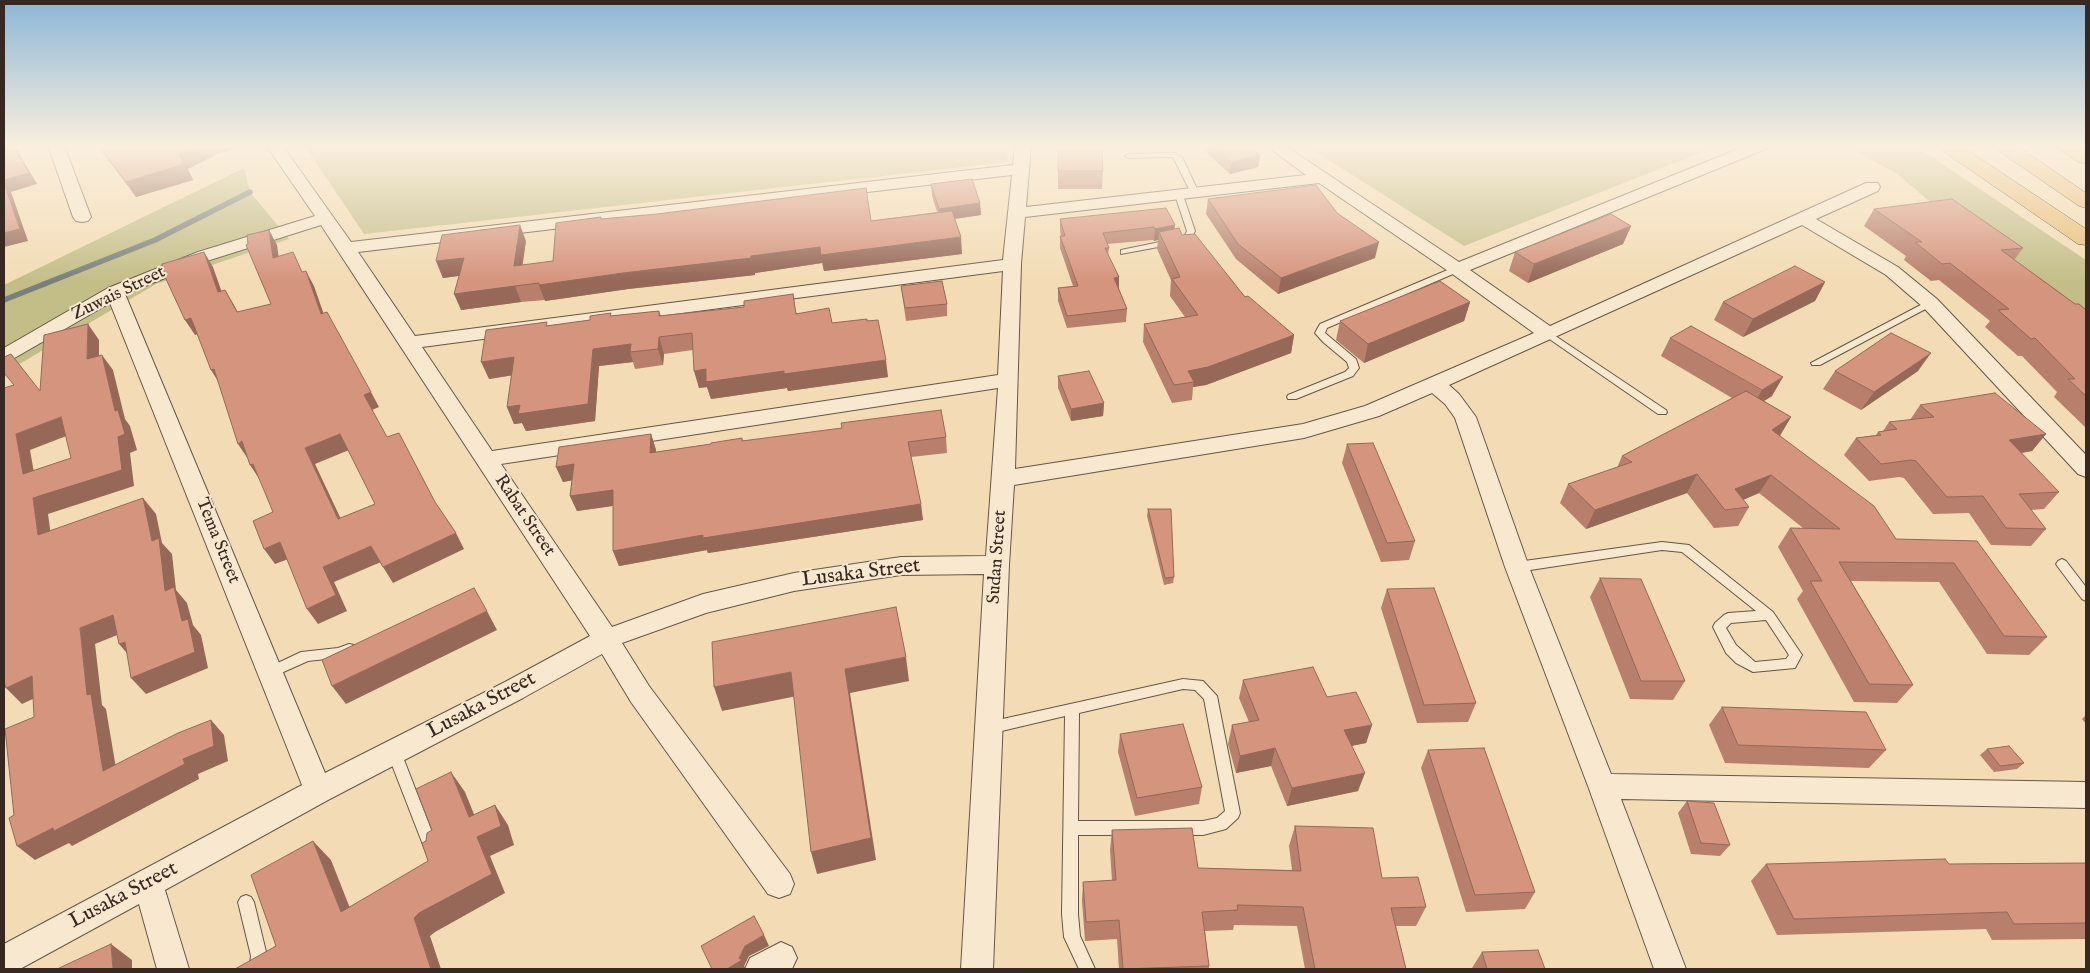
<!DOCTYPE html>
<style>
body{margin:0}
#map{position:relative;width:2090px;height:973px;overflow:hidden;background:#f3dcb5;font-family:"IM FELL English",serif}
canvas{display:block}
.frame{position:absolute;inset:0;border:5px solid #372922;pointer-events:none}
</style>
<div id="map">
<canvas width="2090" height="973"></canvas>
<div class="frame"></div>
</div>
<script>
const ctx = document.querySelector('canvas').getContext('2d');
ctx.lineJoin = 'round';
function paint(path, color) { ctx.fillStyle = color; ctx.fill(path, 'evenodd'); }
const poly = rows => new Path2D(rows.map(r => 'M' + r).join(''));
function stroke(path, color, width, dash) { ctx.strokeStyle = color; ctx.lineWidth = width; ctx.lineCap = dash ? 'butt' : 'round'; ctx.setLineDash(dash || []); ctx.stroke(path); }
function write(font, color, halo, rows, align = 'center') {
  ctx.font = font + ' "IM FELL English",serif'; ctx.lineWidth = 4; ctx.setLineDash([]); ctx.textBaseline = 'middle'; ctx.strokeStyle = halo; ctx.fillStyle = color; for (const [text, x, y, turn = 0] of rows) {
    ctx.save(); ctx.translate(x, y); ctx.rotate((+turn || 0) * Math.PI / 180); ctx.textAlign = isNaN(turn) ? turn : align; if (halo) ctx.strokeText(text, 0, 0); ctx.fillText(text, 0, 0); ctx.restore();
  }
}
const green = poly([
 [304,145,1007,145,1008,162,364,234],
 [1305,145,1720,145,1464,246],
 [1845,145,1914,145,2086,260,2086,332,1897,174],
 [244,168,250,192,289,239,156,284,4,373,4,285]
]);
const stream = poly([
 [4,300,155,240,250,192]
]);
const service = poly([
 [1175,153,1182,157,1199,193,1198,195,1192,195,1173,157,1129,158,1125,156,1129,154,1175,153],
 [1179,192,1183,195,1195,231,1190,241,1121,254,1121,250,1184,237,1187,231,1175,195,1179,192],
 [1457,266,1462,269,1460,271,1327,328,1325,333,1356,359,1359,368,1353,376,1296,399,1288,399,1287,397,1288,395,1345,372,1349,368,1347,362,1323,342,1315,333,1320,324,1457,266],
 [1930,300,1933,301,1933,305,1820,365,1812,365,1811,363,1930,300],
 [1548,331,1666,410,1667,412,1666,414,1658,414,1545,336,1543,334,1545,332,1548,331],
 [1662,542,1689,545,1773,612,1802,655,1795,668,1753,672,1736,663,1726,653,1713,627,1715,623,1724,615,1728,613,1756,611,1682,552,1662,550,1517,572,1513,570,1511,567,1513,564,1517,562,1662,542],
 [1766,620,1789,655,1786,659,1755,662,1736,645,1726,628,1731,623,1766,620],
 [2062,559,2066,561,2086,587,2086,601,2082,599,2058,567,2056,564,2058,561,2062,559],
 [349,644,354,645,355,649,354,653,344,657,308,661,270,678,265,677,263,673,265,669,301,652,338,648,349,644],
 [1183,679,1203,681,1217,696,1240,813,1238,818,1226,829,1203,835,1078,835,1078,914,1080,936,1095,969,1079,969,1064,937,1062,914,1065,716,989,734,984,732,982,728,984,724,989,722,1183,679],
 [1183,689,1195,690,1204,699,1225,811,1217,818,1203,821,1078,821,1079,713,1183,689],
 [394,746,399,748,401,752,439,850,437,855,432,857,427,855,425,850,387,752,389,748,394,746],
 [246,895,251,897,254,902,267,956,265,969,249,969,251,956,238,902,241,897,246,895]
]);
const minor = poly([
 [48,145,64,145,91,217,88,221,82,222,76,221,73,217,48,145],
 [266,145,282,145,351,242,1013,165,1015,145,1031,145,1026,207,1306,175,1265,145,1284,145,1459,262,1748,145,1770,145,1768,148,1470,270,1550,326,1866,183,1878,183,1880,187,1878,191,1816,219,1898,267,1937,299,2086,455,2086,477,2078,474,1923,307,1886,275,1802,225,1449,385,1459,394,1476,417,1529,567,1611,774,2086,782,2086,808,1621,799,1686,969,1654,969,1588,786,1505,567,1455,418,1445,404,1432,393,1379,416,1304,438,1014,485,1009,565,993,969,961,969,984,574,901,575,794,591,706,613,622,643,649,686,790,874,794,884,790,894,779,898,768,894,631,702,602,654,523,698,328,800,165,890,189,969,157,969,139,904,20,969,4,969,4,944,302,785,110,303,11,360,4,362,4,348,108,288,198,252,315,216,266,145],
 [1012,175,1003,260,415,336,358,252,1012,175],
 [1319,183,1451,273,1534,333,1365,406,1303,424,1015,469,1021,264,1025,217,1319,183],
 [321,225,590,636,505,682,325,773,125,294,210,260,321,225],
 [1003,271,998,375,492,451,422,347,1003,271],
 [998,388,986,556,901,557,794,573,703,594,612,627,501,464,998,388],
 [781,942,792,947,797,958,792,969,745,969,750,958,781,942]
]);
const trunk = poly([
 [1937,145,1960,145,2086,229,2086,245,2078,244,1940,149,1937,145]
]);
const motorway = poly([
 [1993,145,2016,145,2086,193,2086,208,2079,206,1996,149,1993,145],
 [2055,145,2079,145,2086,150,2086,164,2079,162,2058,149,2055,145]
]);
const wall = poly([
 [97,145,232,145,233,150,219,153,188,169,193,180,136,197],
 [1058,145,1103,171,1102,189,1058,189],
 [1198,145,1252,145,1251,148,1260,155,1258,167,1230,174],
 [931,184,980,203,981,215,954,219,962,254,824,271,822,263,755,273,755,275,628,289,545,301,545,300,521,302,461,310,459,276,443,278,436,261,526,241,522,265,553,261,601,219,871,221,937,212,932,196],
 [1208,199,1337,213,1375,258,1278,294,1236,259,1206,214],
 [1874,209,2023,248,2014,260,2075,304,2086,310,2086,428,2054,397,2057,392,2022,356,2018,356,1985,327,1990,321,1939,280,1931,281,1904,260,1906,256,1864,226],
 [1060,219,1175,225,1174,229,1182,235,1245,297,1294,335,1291,353,1206,385,1193,387,1192,400,1172,403,1143,342,1144,324,1185,317,1170,296,1171,280,1157,249,1158,240,1154,241,1153,240,1107,244,1109,248,1108,255,1119,277,1119,289,1127,309,1126,322,1067,328,1058,301,1058,288,1073,286,1060,248,1060,236,1061,236,1060,231],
 [1631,226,1623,244,1528,283,1509,271,1515,252],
 [1825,282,1815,301,1743,337,1714,320,1723,302],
 [901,286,947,304,947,316,906,321],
 [1470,302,1464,321,1364,363,1336,340,1340,321],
 [659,311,661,316,797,313,832,323,867,321,888,377,788,391,787,388,711,399,707,387,699,388,693,350,664,354,663,365,635,369,633,362,599,366,595,421,526,431,522,423,514,424,507,407,512,375,489,379,548,326,590,320,612,316],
 [1670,338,1772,396,1764,401,1791,417,1780,436,1896,539,1977,541,2047,637,2029,655,1987,654,1939,582,1851,581,1913,685,1897,703,1854,702,1797,599,1803,591,1778,547,1790,528,1803,528,1759,493,1743,500,1749,507,1738,526,1714,528,1687,493,1586,529,1560,503,1568,484,1617,468,1622,456,1732,398,1661,356],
 [1835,371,1918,371,1861,410,1823,389],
 [1058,376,1104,403,1103,416,1071,421,1058,388],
 [1920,405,2046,434,2032,451,2021,453,2059,492,2044,509,2031,510,2046,529,2031,546,1991,545,1969,513,1933,514,1904,478,1899,477,1869,481,1844,455,1856,438,1876,435,1878,432,1883,431,1889,422,1910,420],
 [651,434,656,450,656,452,711,444,742,438,743,441,946,437,947,453,911,457,923,520,708,553,707,550,619,566,613,551,613,506,577,511,570,496,572,480,563,482,556,467],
 [1347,444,1415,541,1409,560,1381,562,1342,463],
 [1148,509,1174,577,1173,583,1164,585,1147,516],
 [1600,578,1685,681,1673,700,1630,699,1590,597],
 [1387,589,1476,703,1468,722,1417,723,1381,608],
 [1243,680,1327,697,1372,725,1366,743,1352,746,1358,791,1287,806,1271,766,1236,773,1228,744,1232,725,1249,722,1239,698],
 [1722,707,1886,750,1869,768,1725,763,1709,725],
 [2086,715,2086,724,2082,719],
 [1120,734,1202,787,1199,804,1135,816,1118,752],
 [1987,749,2024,763,2017,769,1994,772,1980,755],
 [1428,750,1535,892,1525,909,1466,912,1421,768],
 [1687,801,1730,845,1720,856,1691,854,1678,813],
 [1295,826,1382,878,1426,907,1416,926,1396,926,1406,969,1305,969,1297,926,1234,925,1233,930,1205,931,1209,966,1209,969,1119,969,1117,939,1085,941,1082,901,1083,882,1112,881,1110,850,1112,830,1198,868,1292,870,1289,846],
 [2086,863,2086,939,1992,940,1986,929,1777,935,1751,881,1766,864,1949,864],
 [1482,952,1545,969,1472,969,1472,968]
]);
const shadedWall = poly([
 [13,145,14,145,37,184,11,192,28,241,4,247,4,180],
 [196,145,232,145,233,150,219,153,188,169,193,180,136,197,126,182],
 [1260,155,1258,167,1230,174,1231,162],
 [980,203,981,215,940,221,939,209],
 [520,225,526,241,520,283,514,266],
 [1175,225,1173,237,1159,232,1158,240,1154,241,1155,229],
 [1631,226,1623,244,1528,283,1534,264],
 [269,230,277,245,281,273,273,258],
 [961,237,962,254,824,271,821,255],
 [1379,242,1375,258,1278,294,1281,278],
 [820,247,822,263,755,273,755,275,628,289,545,301,539,285,623,273],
 [204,252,213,267,227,307,218,292],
 [464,258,471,274,443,278,436,261],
 [306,271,314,286,329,329,321,314],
 [1119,277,1119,290,1114,278],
 [1825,282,1815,301,1743,337,1753,319],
 [515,286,521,302,461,310,454,294],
 [225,290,234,305,246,327,237,312],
 [1470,302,1464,321,1364,363,1368,344],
 [191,318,201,333,195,335,185,320],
 [88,324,99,340,99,375,87,359],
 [1294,335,1291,353,1206,385,1193,387,1194,382,1188,371],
 [659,337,664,354,663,365,658,349],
 [631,344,630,352,633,362,599,366,595,421,526,431,522,423,514,424,507,407,520,405,593,349],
 [1931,353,1918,371,1861,410,1874,392],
 [102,355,113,370,125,419,130,426,137,450,130,453,134,486,48,514,53,551,38,535,33,498,115,411],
 [514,357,521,374,489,379,481,362],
 [886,360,888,377,788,391,787,388,711,399,707,387,699,388,694,371,706,369,784,371],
 [214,369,221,386,211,370],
 [1783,377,1772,396,1751,409,1762,390],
 [371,392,379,407,372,410,364,395],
 [1104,403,1103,416,1071,421,1071,409],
 [61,417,74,433,30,450,37,490,23,474,16,434],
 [1791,417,1780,435,1761,448,1772,430],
 [340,434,349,450,315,464,348,534,338,519,305,448],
 [651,434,656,450,655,468,650,453],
 [2046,434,2032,451,1996,457,2009,440],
 [242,441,248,459,238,444],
 [253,464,260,480,250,465],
 [574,464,580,479,563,482,556,467],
 [1697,474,1687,493,1586,529,1595,510],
 [1771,475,1759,493,1724,508,1735,489],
 [613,490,619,505,577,511,570,496],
 [143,498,156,514,162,543,172,554,176,590,187,603,193,625,201,635,208,668,146,694,131,678,182,621,165,591,152,541],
 [921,504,923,520,708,553,707,550,619,566,613,551,703,535],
 [456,533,464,549,393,583,383,567],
 [280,542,291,558,275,564,264,549],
 [371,546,381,562,334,582,347,611,318,624,307,609,323,567],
 [487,611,497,630,346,704,332,686],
 [113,615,127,631,95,644,102,705,106,709,119,786,103,771,87,695,80,628],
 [125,642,133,660,119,644],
 [906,657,909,681,850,693,876,860,817,874,811,852,845,669],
 [791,672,797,696,722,711,714,687],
 [32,676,48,692,22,704,6,688],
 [211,720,224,735,228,761,198,774,199,779,72,846,69,843,35,860,17,846,183,759],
 [1372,725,1366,743,1338,748,1344,730],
 [1275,748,1271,766,1236,773,1240,756],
 [451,772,465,792,482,834,495,805,508,825,514,845,490,856,505,893,435,932,430,936,441,969,431,969,414,918,469,817],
 [1365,773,1358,791,1287,806,1292,788],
 [313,841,331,860,359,931,341,912],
 [764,935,769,946,749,956,744,966,746,969,727,969,739,958,745,946],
 [111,944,132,960,132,969,113,969]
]);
const building = poly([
 [4,145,13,145,29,173,4,180,4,145],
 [98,145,196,145,179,154,184,164,126,182,98,145],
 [1058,145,1102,145,1103,171,1058,171,1058,145],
 [1212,145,1251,145,1249,145,1260,155,1231,162,1212,145],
 [972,179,980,203,939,209,931,184,972,179],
 [4,183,20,229,4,233,4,183],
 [1316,185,1337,213,1379,242,1281,278,1238,244,1208,199,1316,185],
 [866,188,871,221,952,211,961,237,821,255,820,247,751,256,751,258,623,273,539,285,539,283,515,286,454,294,464,258,436,261,442,235,520,225,514,266,553,261,556,223,601,217,601,219,657,214,866,188],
 [1952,199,2023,248,2001,250,2075,304,2079,304,2086,310,2086,396,2068,379,2075,379,2035,338,2031,339,1998,310,2009,309,1950,263,1942,264,1915,242,1922,242,1874,209,1952,199],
 [1166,208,1175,225,1155,229,1154,227,1103,233,1109,248,1105,248,1119,277,1114,278,1127,309,1067,316,1058,288,1078,286,1060,236,1065,236,1060,219,1166,208],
 [1611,214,1631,226,1534,264,1515,252,1611,214],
 [1179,228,1182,235,1195,234,1245,297,1248,296,1294,335,1208,367,1188,371,1194,382,1174,385,1144,324,1198,315,1172,279,1180,277,1159,232,1179,228],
 [269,230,273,258,293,252,302,272,306,271,321,314,327,312,371,392,364,395,387,437,399,433,435,502,456,533,383,567,371,546,323,567,336,595,307,609,280,542,264,549,253,521,273,512,253,464,250,465,242,441,238,444,214,369,211,370,191,318,185,320,166,279,162,264,204,252,218,292,225,290,237,312,271,304,246,245,248,244,247,235,269,230],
 [340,434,375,504,338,519,305,448,340,434],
 [1795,266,1825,282,1753,319,1723,302,1795,266],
 [942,281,947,304,905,308,901,286,942,281],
 [1440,281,1470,302,1368,344,1340,321,1440,281],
 [793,294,796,314,829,308,832,323,867,319,867,321,878,320,886,360,784,374,784,371,706,382,706,369,694,371,692,333,659,337,658,349,630,352,631,344,593,349,588,404,518,414,520,405,507,407,514,357,481,362,486,330,547,322,546,326,590,320,590,316,611,313,610,316,659,311,659,316,744,307,744,301,793,294],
 [88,324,87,359,102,355,115,411,118,410,125,434,118,437,122,470,33,498,38,535,143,498,152,541,159,538,165,591,174,587,182,621,188,619,195,652,131,678,125,642,119,644,113,615,80,628,87,695,91,694,103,771,178,733,211,720,214,746,183,759,185,764,54,831,53,828,17,846,9,818,14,815,5,729,34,717,32,676,6,688,4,682,4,388,14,385,4,373,4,357,11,354,40,391,44,335,88,324],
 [61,417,71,458,23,474,16,434,61,417],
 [1691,326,1783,377,1762,390,1670,338,1691,326],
 [1891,333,1931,353,1874,392,1835,371,1891,333],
 [1089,371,1104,403,1071,409,1058,376,1089,371],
 [1746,391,1791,417,1772,430,1874,506,1896,539,1977,541,2047,637,2004,636,1954,563,1839,562,1913,685,1869,684,1810,581,1822,581,1790,528,1840,529,1771,475,1735,489,1749,507,1725,510,1697,474,1595,510,1568,484,1632,462,1622,456,1746,391],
 [1995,393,2046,434,2009,440,2059,492,2019,494,2046,529,2006,528,1983,496,1947,497,1916,461,1911,460,1881,464,1856,438,1881,435,1878,432,1897,429,1889,422,1934,417,1920,405,1995,393],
 [941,410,946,437,908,442,921,504,703,538,703,535,613,551,613,490,570,496,574,464,556,467,559,447,651,434,650,453,711,444,711,443,742,438,742,441,842,428,841,423,941,410],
 [1373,443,1415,541,1387,543,1347,444,1373,443],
 [1148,509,1171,509,1174,577,1165,578,1148,509],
 [1600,578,1641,579,1685,681,1641,681,1600,578],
 [474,588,487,611,332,686,322,660,474,588],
 [1434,588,1476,703,1424,705,1387,589,1434,588],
 [896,607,906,657,845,669,871,838,811,852,791,672,714,687,712,642,896,607],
 [1313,667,1327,697,1356,692,1372,725,1344,730,1365,773,1292,788,1275,748,1240,756,1232,725,1259,720,1243,680,1313,667],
 [1722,707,1866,712,1886,750,1738,745,1722,707],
 [1183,724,1202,787,1137,798,1120,734,1183,724],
 [2009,746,2024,763,2000,766,1987,749,2009,746],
 [1484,748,1535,892,1475,895,1428,750,1484,748],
 [451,772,469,817,495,805,501,826,477,837,492,874,419,913,414,918,431,969,235,969,276,946,251,875,313,841,341,912,428,861,422,843,426,841,427,833,432,830,416,789,451,772],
 [1687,801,1714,803,1730,845,1701,843,1687,801],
 [1295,826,1373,828,1382,878,1418,877,1426,907,1391,908,1406,969,1315,969,1303,907,1237,905,1238,910,1202,912,1209,966,1123,969,1119,920,1086,922,1083,882,1116,880,1112,830,1192,828,1198,868,1301,871,1295,826],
 [1945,859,1949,864,2086,863,2086,923,2014,924,2007,912,1794,919,1766,864,1945,859],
 [754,916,764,935,745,946,739,958,742,960,727,969,712,969,701,946,754,916],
 [111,944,113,969,57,969,111,944],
 [1538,950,1545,969,1487,969,1482,952,1538,950]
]);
const streetNames = [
 ["Zuwais Street",119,294,-26],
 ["Rabat Street",524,516,56],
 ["Tema Street",217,541,68],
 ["Sudan Street",998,557,-86]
];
const nearStreetnames = [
 ["Lusaka Street",861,574,-7],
 ["Lusaka Street",482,706,-28],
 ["Lusaka Street",124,896,-28]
];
paint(green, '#c3be88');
stroke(stream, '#787f7d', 5.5);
stroke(service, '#665647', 2);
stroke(minor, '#665647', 2);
stroke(trunk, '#372922', 1);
stroke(motorway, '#372922', 1);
paint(service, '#f7e8cf');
paint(minor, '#f7e8cf');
paint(trunk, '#eabe7a');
paint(motorway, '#eabe7a');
paint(wall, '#b77f6c');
paint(shadedWall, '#956858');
paint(building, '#d5947e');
stroke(building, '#956858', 1);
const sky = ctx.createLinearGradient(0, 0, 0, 281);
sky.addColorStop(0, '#8cb6d6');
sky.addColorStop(0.52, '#faefde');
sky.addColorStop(1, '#faefde00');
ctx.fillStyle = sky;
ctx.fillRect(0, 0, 2090, 281);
write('18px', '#372922', '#f7e8cf', streetNames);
write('21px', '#372922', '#f7e8cf', nearStreetnames);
</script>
